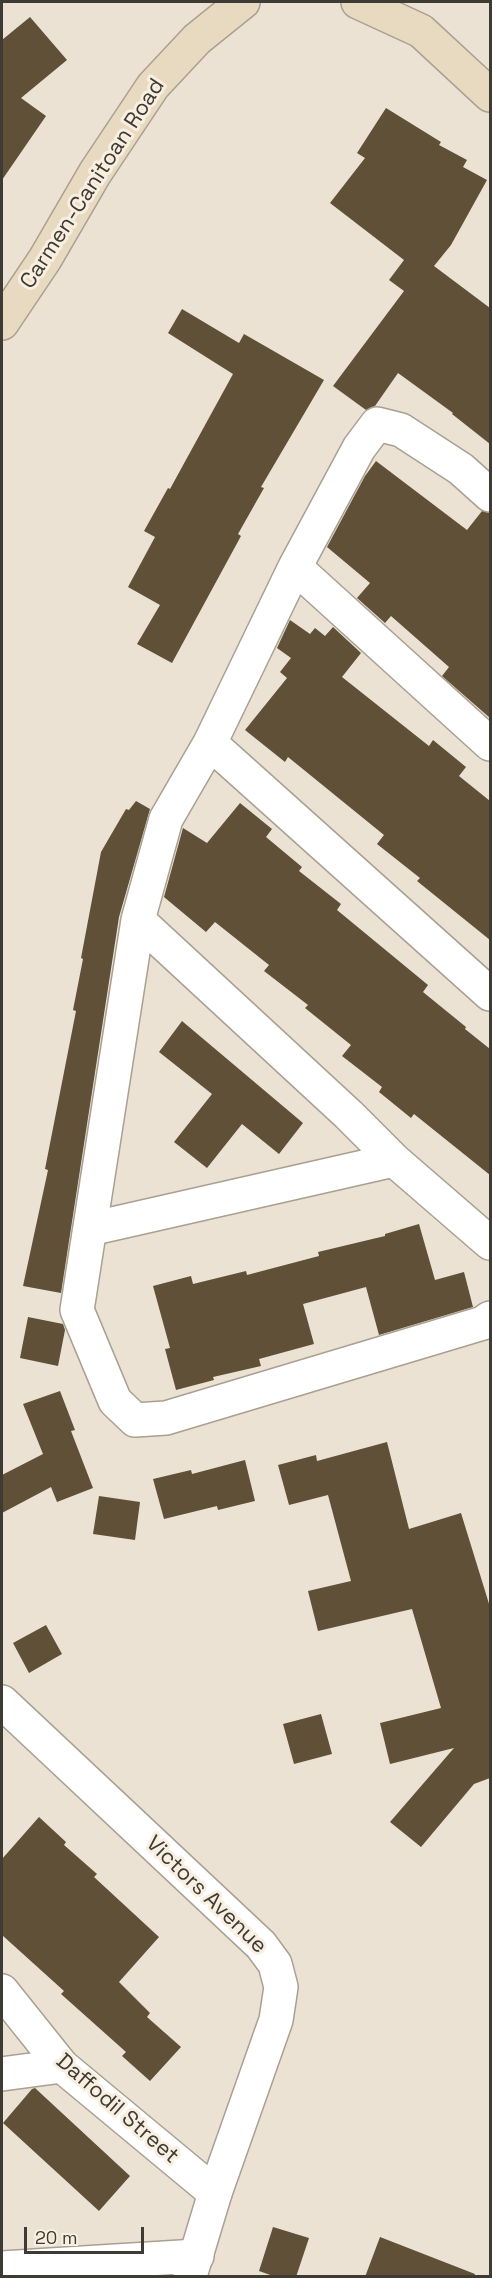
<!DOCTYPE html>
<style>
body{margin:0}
#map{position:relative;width:492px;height:2278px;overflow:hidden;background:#ebe2d3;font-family:"Space Grotesk",sans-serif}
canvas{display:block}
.frame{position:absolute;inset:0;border:3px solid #3e3a34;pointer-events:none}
.scale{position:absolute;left:24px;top:2227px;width:120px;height:27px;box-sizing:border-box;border:3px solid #3e3a34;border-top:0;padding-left:8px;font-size:18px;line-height:21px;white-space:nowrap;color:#3e3a34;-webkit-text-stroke:4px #f9efe0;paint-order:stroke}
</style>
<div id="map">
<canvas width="492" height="2278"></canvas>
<div class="frame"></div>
<div class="scale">20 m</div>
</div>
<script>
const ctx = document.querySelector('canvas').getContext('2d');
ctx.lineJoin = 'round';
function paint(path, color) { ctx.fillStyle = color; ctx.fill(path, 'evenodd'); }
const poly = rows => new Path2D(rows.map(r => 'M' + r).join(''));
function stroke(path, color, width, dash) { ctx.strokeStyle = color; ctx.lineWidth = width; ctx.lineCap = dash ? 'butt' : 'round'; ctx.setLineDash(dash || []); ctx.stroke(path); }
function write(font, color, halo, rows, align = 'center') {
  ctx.font = font + ' "Space Grotesk",sans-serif'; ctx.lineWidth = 6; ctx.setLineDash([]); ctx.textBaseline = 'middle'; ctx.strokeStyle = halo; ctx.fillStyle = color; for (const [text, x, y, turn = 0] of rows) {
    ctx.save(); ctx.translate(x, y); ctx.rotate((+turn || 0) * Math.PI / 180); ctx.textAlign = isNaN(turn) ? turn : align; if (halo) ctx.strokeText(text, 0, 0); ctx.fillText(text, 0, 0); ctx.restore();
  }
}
const building = poly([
 [30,17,67,60,21,98,46,116,2,180,2,40],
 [386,108,441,142,439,145,467,160,463,167,487,180,451,245,434,266,490,308,490,444,452,414,453,413,398,373,375,406,366,410,333,386,404,291,389,280,404,260,330,203,365,158,357,153],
 [182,309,239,343,244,334,324,380,261,487,264,488,238,534,241,536,172,663,137,644,160,605,128,587,155,537,144,531,168,488,170,489,233,374,168,333],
 [376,461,467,530,482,511,490,513,490,718,442,676,449,667,391,616,385,623,357,598,370,583,327,547,365,476],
 [290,620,310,634,315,628,325,636,333,627,361,653,342,677,429,746,433,740,466,767,459,776,490,801,490,940,417,881,420,878,377,844,384,835,288,757,285,762,245,730,287,678,280,672,291,658,277,648],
 [136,801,150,809,119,917,61,1293,23,1286,48,1170,45,1169,76,1011,73,1010,83,959,81,958,101,852,126,809,129,810],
 [240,803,272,829,266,837,302,867,299,871,341,904,337,910,428,985,423,992,466,1027,465,1029,490,1049,490,1175,414,1114,411,1118,379,1092,382,1087,342,1056,351,1045,305,1008,308,1005,264,971,269,965,215,922,206,932,164,897,183,828,207,843],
 [182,1021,303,1123,279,1154,242,1124,207,1168,174,1142,212,1094,159,1052],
 [419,1224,435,1280,464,1272,473,1307,379,1335,366,1287,303,1304,314,1344,259,1359,261,1366,213,1377,214,1380,176,1390,165,1349,170,1348,153,1286,191,1276,193,1284,246,1271,247,1275,319,1256,318,1252,385,1236,385,1234],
 [28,1317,63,1324,65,1330,58,1366,20,1358],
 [60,1391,75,1430,71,1431,93,1488,57,1502,51,1487,2,1513,2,1475,43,1454,23,1404],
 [387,1442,409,1529,461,1513,490,1607,490,1778,474,1784,421,1847,390,1822,454,1748,390,1764,380,1723,441,1708,412,1609,318,1631,308,1591,351,1581,328,1495,289,1505,278,1465,316,1455,317,1461],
 [245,1460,255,1501,218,1510,217,1506,164,1519,153,1479,191,1470,192,1474],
 [99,1496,140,1502,135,1540,93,1534],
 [46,1625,62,1654,29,1673,13,1643],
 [321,1714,332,1754,294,1764,283,1724],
 [39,1817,66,1842,64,1845,97,1874,94,1877,159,1937,119,1982,150,2013,147,2017,181,2047,150,2081,122,2056,126,2052,61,1994,64,1991,2,1935,2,1859],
 [35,2088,130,2176,99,2211,3,2123,32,2089],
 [273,2227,309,2238,296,2277,276,2277,259,2271],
 [380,2237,475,2274,474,2277,365,2277]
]);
const minor = poly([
 [490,495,461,469,401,430,377,424,359,448,295,567,210,743,166,819,138,920,77,1310,115,1401,135,1420,166,1418,483,1323,490,1318],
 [295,567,490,744],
 [210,743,490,994],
 [138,920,349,1115,394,1160,490,1243],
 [90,1229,394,1160],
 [2,1991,62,2066,215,2193],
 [2,2074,62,2066],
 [2,2268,197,2256]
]);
const tertiary = poly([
 [2,1702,261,1945,275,1964,281,1987,276,2020,215,2193,190,2276]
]);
const secondary = poly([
 [358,2,421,31,490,95],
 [2,323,45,259,95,173,153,86,197,39,243,2]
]);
const streetNames = [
 ["Carmen-Canitoan Road",93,184,-57],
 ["Victors Avenue",206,1895,44],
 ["Daffodil Street",117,2109,41]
];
paint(building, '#5f5037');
stroke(minor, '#a9a092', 36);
stroke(tertiary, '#a9a092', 36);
stroke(secondary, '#a9a092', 36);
stroke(minor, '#fff', 33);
stroke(tertiary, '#fff', 33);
stroke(secondary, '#e8dac0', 33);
write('22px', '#3e3a34', '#f9efe0', streetNames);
</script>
